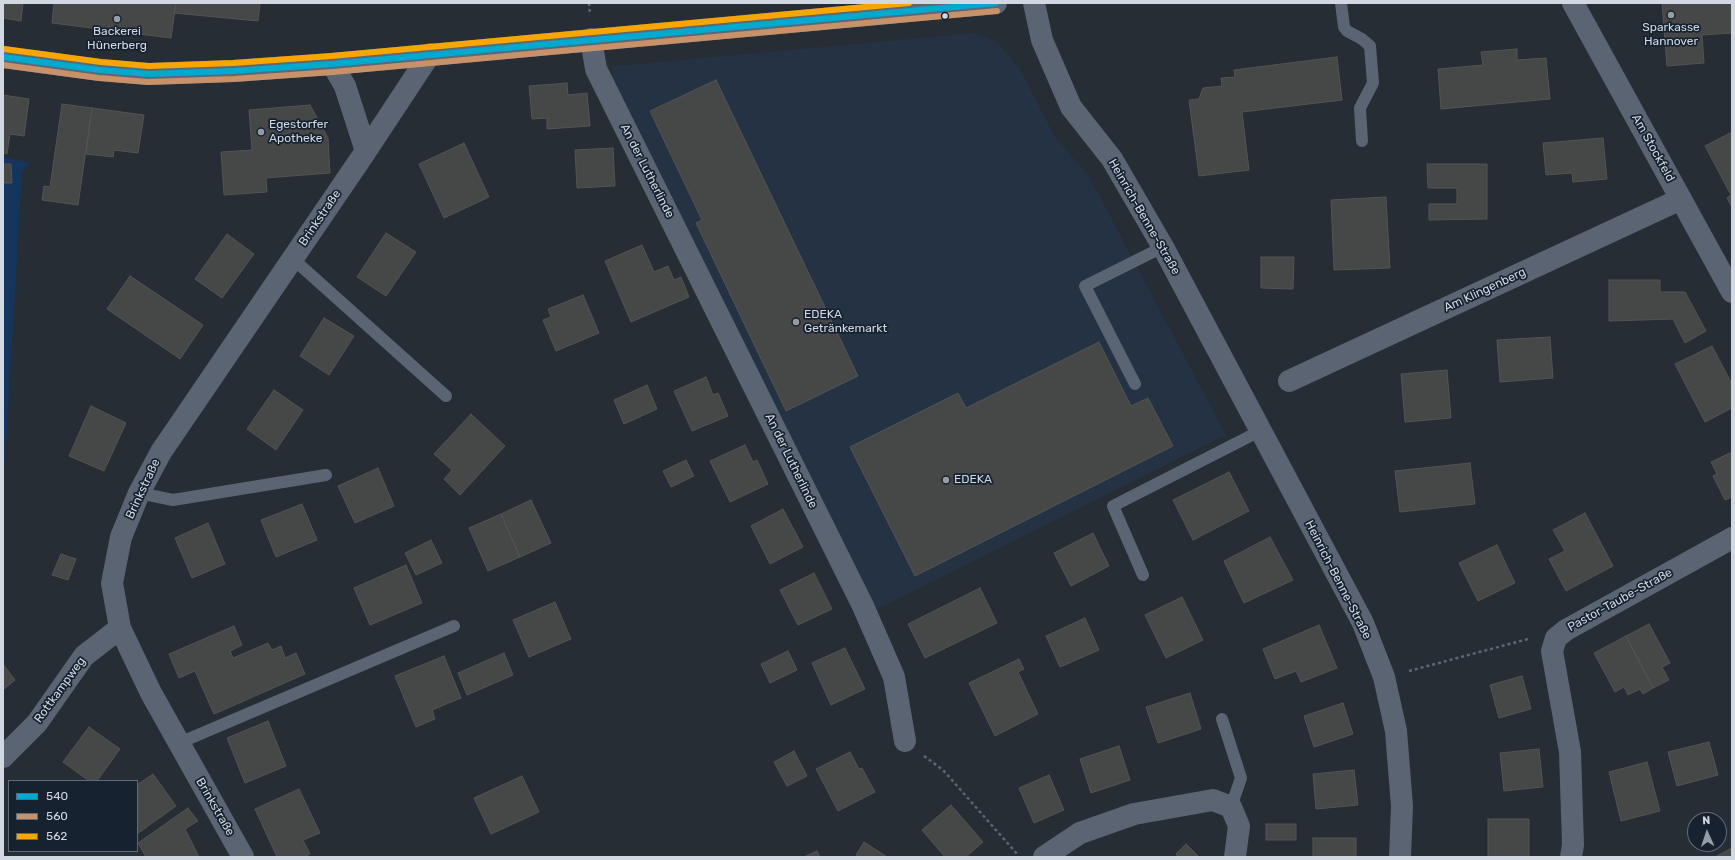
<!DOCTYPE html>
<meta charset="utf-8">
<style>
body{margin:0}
#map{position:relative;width:1735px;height:860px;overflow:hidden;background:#272d34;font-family:Rubik,sans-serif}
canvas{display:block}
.frame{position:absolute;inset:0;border:4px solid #d1d8e2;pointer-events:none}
.legend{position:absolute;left:8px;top:780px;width:130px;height:72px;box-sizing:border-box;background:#172230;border:1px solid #616b77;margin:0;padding:5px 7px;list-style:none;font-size:12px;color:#d1d8e2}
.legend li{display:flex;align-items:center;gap:8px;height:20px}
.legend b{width:20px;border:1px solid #616b77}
.north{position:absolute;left:1687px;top:812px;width:40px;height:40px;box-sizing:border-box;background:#172230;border:1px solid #616b77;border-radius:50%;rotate:357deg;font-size:11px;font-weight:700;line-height:16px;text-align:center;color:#d1d8e2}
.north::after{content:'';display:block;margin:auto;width:14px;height:18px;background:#969ca5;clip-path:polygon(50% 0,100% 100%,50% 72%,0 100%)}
</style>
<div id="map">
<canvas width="1735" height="860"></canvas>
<div class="frame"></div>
<ul class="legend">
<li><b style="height:5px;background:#00a9ce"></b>540</li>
<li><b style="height:5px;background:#c7916a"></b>560</li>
<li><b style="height:5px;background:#f7a600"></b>562</li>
</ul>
<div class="north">N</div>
</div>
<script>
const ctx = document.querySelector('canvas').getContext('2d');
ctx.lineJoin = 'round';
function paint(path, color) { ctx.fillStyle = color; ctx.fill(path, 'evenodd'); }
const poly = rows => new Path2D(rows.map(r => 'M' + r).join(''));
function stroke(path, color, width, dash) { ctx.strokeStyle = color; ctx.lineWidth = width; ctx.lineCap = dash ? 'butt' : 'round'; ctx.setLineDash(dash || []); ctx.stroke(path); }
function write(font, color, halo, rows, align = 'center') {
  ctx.font = font + ' Rubik,sans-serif'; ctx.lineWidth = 3.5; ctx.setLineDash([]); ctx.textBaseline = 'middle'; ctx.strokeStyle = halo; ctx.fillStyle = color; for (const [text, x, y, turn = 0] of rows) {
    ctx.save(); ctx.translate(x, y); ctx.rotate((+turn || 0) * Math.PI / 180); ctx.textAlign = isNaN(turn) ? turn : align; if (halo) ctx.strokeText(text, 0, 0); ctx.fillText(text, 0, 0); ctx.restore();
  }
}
const built = poly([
 [975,33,996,41,1020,69,1055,137,1089,176,1226,435,873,611,607,79,615,66]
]);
const green = poly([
 [3,157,30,163,22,172,5,463,3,472]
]);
const building = poly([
 [3,3,23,3,21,21,3,18,3,3],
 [54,3,176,3,171,38,52,23,54,3],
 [176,3,260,3,258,21,174,13,176,3],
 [1662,3,1732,3,1732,33,1702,35,1704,63,1667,66,1662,3],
 [1517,49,1517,60,1546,58,1550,99,1441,109,1438,69,1483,65,1481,52,1517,49],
 [1337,57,1342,100,1242,112,1249,170,1199,176,1189,100,1199,99,1203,88,1222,86,1221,78,1235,77,1234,70,1337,57],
 [716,80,858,376,786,411,696,223,702,220,650,111,716,80],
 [567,83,568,95,587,93,590,126,547,129,547,118,532,119,529,86,567,83],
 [3,95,29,99,24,136,10,134,7,154,3,153,3,95],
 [62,104,92,108,78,205,42,200,44,186,50,187,62,104],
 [310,105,328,138,330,173,266,178,267,192,224,195,221,152,252,150,249,110,310,105],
 [92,108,144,115,138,153,114,150,113,157,86,154,92,108],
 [1732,132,1732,207,1727,198,1731,195,1705,146,1732,132],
 [1603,138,1607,179,1573,182,1572,173,1546,175,1543,143,1603,138],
 [464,143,489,197,444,218,419,164,464,143],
 [613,148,615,186,577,188,575,150,613,148],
 [3,164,11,164,12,183,3,183,3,164],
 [1427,164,1487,164,1487,219,1429,220,1429,204,1457,204,1457,188,1428,188,1427,164],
 [1386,197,1390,268,1334,270,1331,200,1386,197],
 [386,233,416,252,386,296,357,277,386,233],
 [227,234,254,254,222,298,195,279,227,234],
 [642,245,654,272,668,266,674,280,681,277,689,297,631,322,605,261,642,245],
 [1261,257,1294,257,1293,289,1261,288,1261,257],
 [130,276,203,325,180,359,107,309,130,276],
 [1609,280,1660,280,1660,292,1685,292,1706,331,1685,343,1673,319,1609,321,1609,280],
 [583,295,599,333,556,351,543,320,551,317,548,309,583,295],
 [324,318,354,336,329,375,300,356,324,318],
 [1550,337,1553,378,1500,382,1497,340,1550,337],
 [1099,342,1131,406,1148,398,1173,446,915,576,850,447,958,393,966,408,1099,342],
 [1712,346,1732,384,1732,408,1705,422,1675,364,1712,346],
 [1447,370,1451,418,1405,422,1401,374,1447,370],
 [706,377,713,395,718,393,728,416,692,431,674,391,706,377],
 [647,385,657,409,624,424,614,400,647,385],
 [274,390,303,410,276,450,247,429,274,390],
 [91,406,126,423,104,471,69,456,91,406],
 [471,414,505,446,460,495,444,479,452,470,434,454,471,414],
 [745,445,753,462,757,460,768,484,730,502,710,461,745,445],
 [1732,452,1732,497,1725,500,1713,476,1717,474,1711,462,1732,452],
 [686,460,694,476,671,487,663,471,686,460],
 [1470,463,1475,504,1400,512,1395,471,1470,463],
 [378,468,394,506,355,523,338,486,378,468],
 [1229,472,1249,511,1193,540,1173,500,1229,472],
 [531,500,551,543,520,557,501,514,531,500],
 [302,504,317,540,276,557,261,520,302,504],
 [783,509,803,547,770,564,751,526,783,509],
 [1585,513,1613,566,1566,591,1549,559,1565,551,1553,530,1585,513],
 [501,514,520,557,488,571,469,528,501,514],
 [208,523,225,564,192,578,175,538,208,523],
 [1093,533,1109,566,1071,586,1054,553,1093,533],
 [1270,537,1293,580,1244,603,1224,561,1270,537],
 [431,540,442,563,416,575,405,553,431,540],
 [1497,545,1515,583,1478,601,1459,563,1497,545],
 [61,554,76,559,68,580,52,575,61,554],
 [406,565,422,603,370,625,354,588,406,565],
 [814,573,832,609,798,625,780,590,814,573],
 [980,588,997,623,925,658,908,624,980,588],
 [1182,597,1203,640,1166,658,1145,615,1182,597],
 [555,602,571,639,529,657,513,620,555,602],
 [1085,618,1099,650,1060,667,1046,636,1085,618],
 [1649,624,1670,663,1662,667,1669,680,1653,688,1626,636,1649,624],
 [1319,625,1337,668,1301,682,1296,671,1275,679,1263,649,1319,625],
 [234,626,242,645,230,651,233,658,268,643,272,650,281,646,285,658,296,653,305,674,214,714,195,671,179,678,169,654,234,626],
 [1626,636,1653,688,1643,694,1640,689,1628,695,1624,687,1615,692,1594,653,1626,636],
 [845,648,865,689,831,705,812,663,845,648],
 [788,651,797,670,770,683,761,664,788,651],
 [504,653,513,675,467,695,458,673,504,653],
 [444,656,461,698,432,710,435,719,416,727,395,676,444,656],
 [1019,659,1024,669,1018,672,1038,714,995,736,969,683,1019,659],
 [3,664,15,680,3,690,3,664],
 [1522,676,1531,709,1499,718,1490,685,1522,676],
 [1190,693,1201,729,1158,743,1146,707,1190,693],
 [1343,703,1353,734,1314,747,1304,716,1343,703],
 [268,721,286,766,245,783,227,738,268,721],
 [89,727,120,749,97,781,89,781,63,762,89,727],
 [1709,742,1718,775,1677,786,1668,752,1709,742],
 [1119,746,1130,780,1091,793,1080,759,1119,746],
 [1539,749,1543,787,1504,791,1500,753,1539,749],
 [794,751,807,776,787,786,774,762,794,751],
 [850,752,859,769,862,768,875,792,838,811,816,769,850,752],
 [1647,762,1660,811,1621,821,1609,772,1647,762],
 [1354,770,1358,805,1316,809,1313,774,1354,770],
 [153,774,176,806,137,834,137,785,153,774],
 [1049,775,1064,810,1034,823,1019,788,1049,775],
 [522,776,539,812,491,834,474,798,522,776],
 [299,789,320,833,303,840,310,854,303,857,277,857,255,809,299,789],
 [951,805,983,842,966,857,945,857,922,830,951,805],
 [188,808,198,821,185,829,199,857,146,857,138,843,188,808],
 [1488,819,1529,819,1529,857,1488,857,1488,819],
 [1266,824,1296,824,1296,840,1266,840,1266,824],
 [1313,838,1356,838,1356,857,1313,857,1313,838],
 [864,842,887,857,860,857,856,855,864,842],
 [1186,844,1199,857,1178,857,1176,854,1186,844],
 [1732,848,1732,857,1715,857,1732,848],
 [817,851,820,857,804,857,817,851]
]);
const path = poly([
 [589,3,590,15],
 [1409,671,1528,639],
 [924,756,943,770,1018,855]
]);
const lane = poly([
 [1341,3,1344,27,1347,31,1362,39,1370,46,1373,83,1360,108,1362,141],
 [292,258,446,396],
 [1135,384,1085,286,1163,247],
 [139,493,173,500,326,475],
 [1143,575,1113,506,1260,431],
 [1222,719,1241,778,1231,807],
 [179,743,454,626]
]);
const street = poly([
 [1034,3,1042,40,1071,107,1112,159,1163,247,1363,623,1384,677,1396,731,1402,806,1400,857],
 [1573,3,1732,292],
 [591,39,596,69,863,606,894,677,905,741],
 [366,151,430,54],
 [1289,381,1681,199],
 [3,757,37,723,84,656,120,628],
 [243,857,151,693,120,628,112,583,121,537,139,493,161,452,366,151,345,86,332,64],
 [1044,857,1080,833,1134,814,1213,800,1231,807,1239,826,1235,857],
 [1571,857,1573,845,1570,752,1552,651,1556,638,1566,630,1732,538]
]);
const secondary = poly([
 [3,57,100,70,149,74,233,71,332,64,996,3]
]);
const bus1 = poly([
 [3,57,100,70,149,74,233,71,332,64,996,3]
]);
const bus2 = poly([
 [3,65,99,78,148,82,234,79,333,72,997,11]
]);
const bus3 = poly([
 [4,49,101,62,149,66,233,63,331,56,909,3]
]);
const markers = [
 [1671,15,4,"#969ca5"],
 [945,16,3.5,"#d1d8e2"],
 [117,19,4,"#969ca5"],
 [261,132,4,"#969ca5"],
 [796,322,4,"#969ca5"],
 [946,480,4,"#969ca5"]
];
const poiNames = [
 ["Sparkasse",1671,28,"center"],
 ["Hannover",1671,42,"center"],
 ["Backerei",117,32,"center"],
 ["Hünerberg",117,46,"center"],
 ["Egestorfer",269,125],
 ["Apotheke",269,139],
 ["EDEKA",804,315],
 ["Getränkemarkt",804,329],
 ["EDEKA",954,480]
];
const streetNames = [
 ["Am Stockfeld",1653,148,61],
 ["An der Lutherlinde",647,171,63],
 ["Heinrich-Benne-Straße",1144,217,60],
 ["Brinkstraße",320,218,-56],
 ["Am Klingenberg",1485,290,-25],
 ["An der Lutherlinde",791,461,64],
 ["Brinkstraße",143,489,-65],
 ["Heinrich-Benne-Straße",1338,580,63],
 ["Pastor-Taube-Straße",1620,600,-29],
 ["Rottkampweg",60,690,-54],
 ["Brinkstraße",215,807,60]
];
paint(built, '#243244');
paint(green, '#16355c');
paint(building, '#464848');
stroke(building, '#525454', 1);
stroke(path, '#5f6871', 2.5, [3, 3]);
stroke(lane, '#5a6473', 12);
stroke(street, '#5a6473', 22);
stroke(secondary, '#5b6877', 22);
stroke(bus1, '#00a9ce', 6);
stroke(bus2, '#c7916a', 6);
stroke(bus3, '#f7a600', 6);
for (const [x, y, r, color] of markers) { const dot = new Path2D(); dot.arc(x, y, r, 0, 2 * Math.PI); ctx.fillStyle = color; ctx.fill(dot); stroke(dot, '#172230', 1.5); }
write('12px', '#d1d8e2', '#172230', poiNames, 'left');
write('12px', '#d1d8e2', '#172230', streetNames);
</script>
